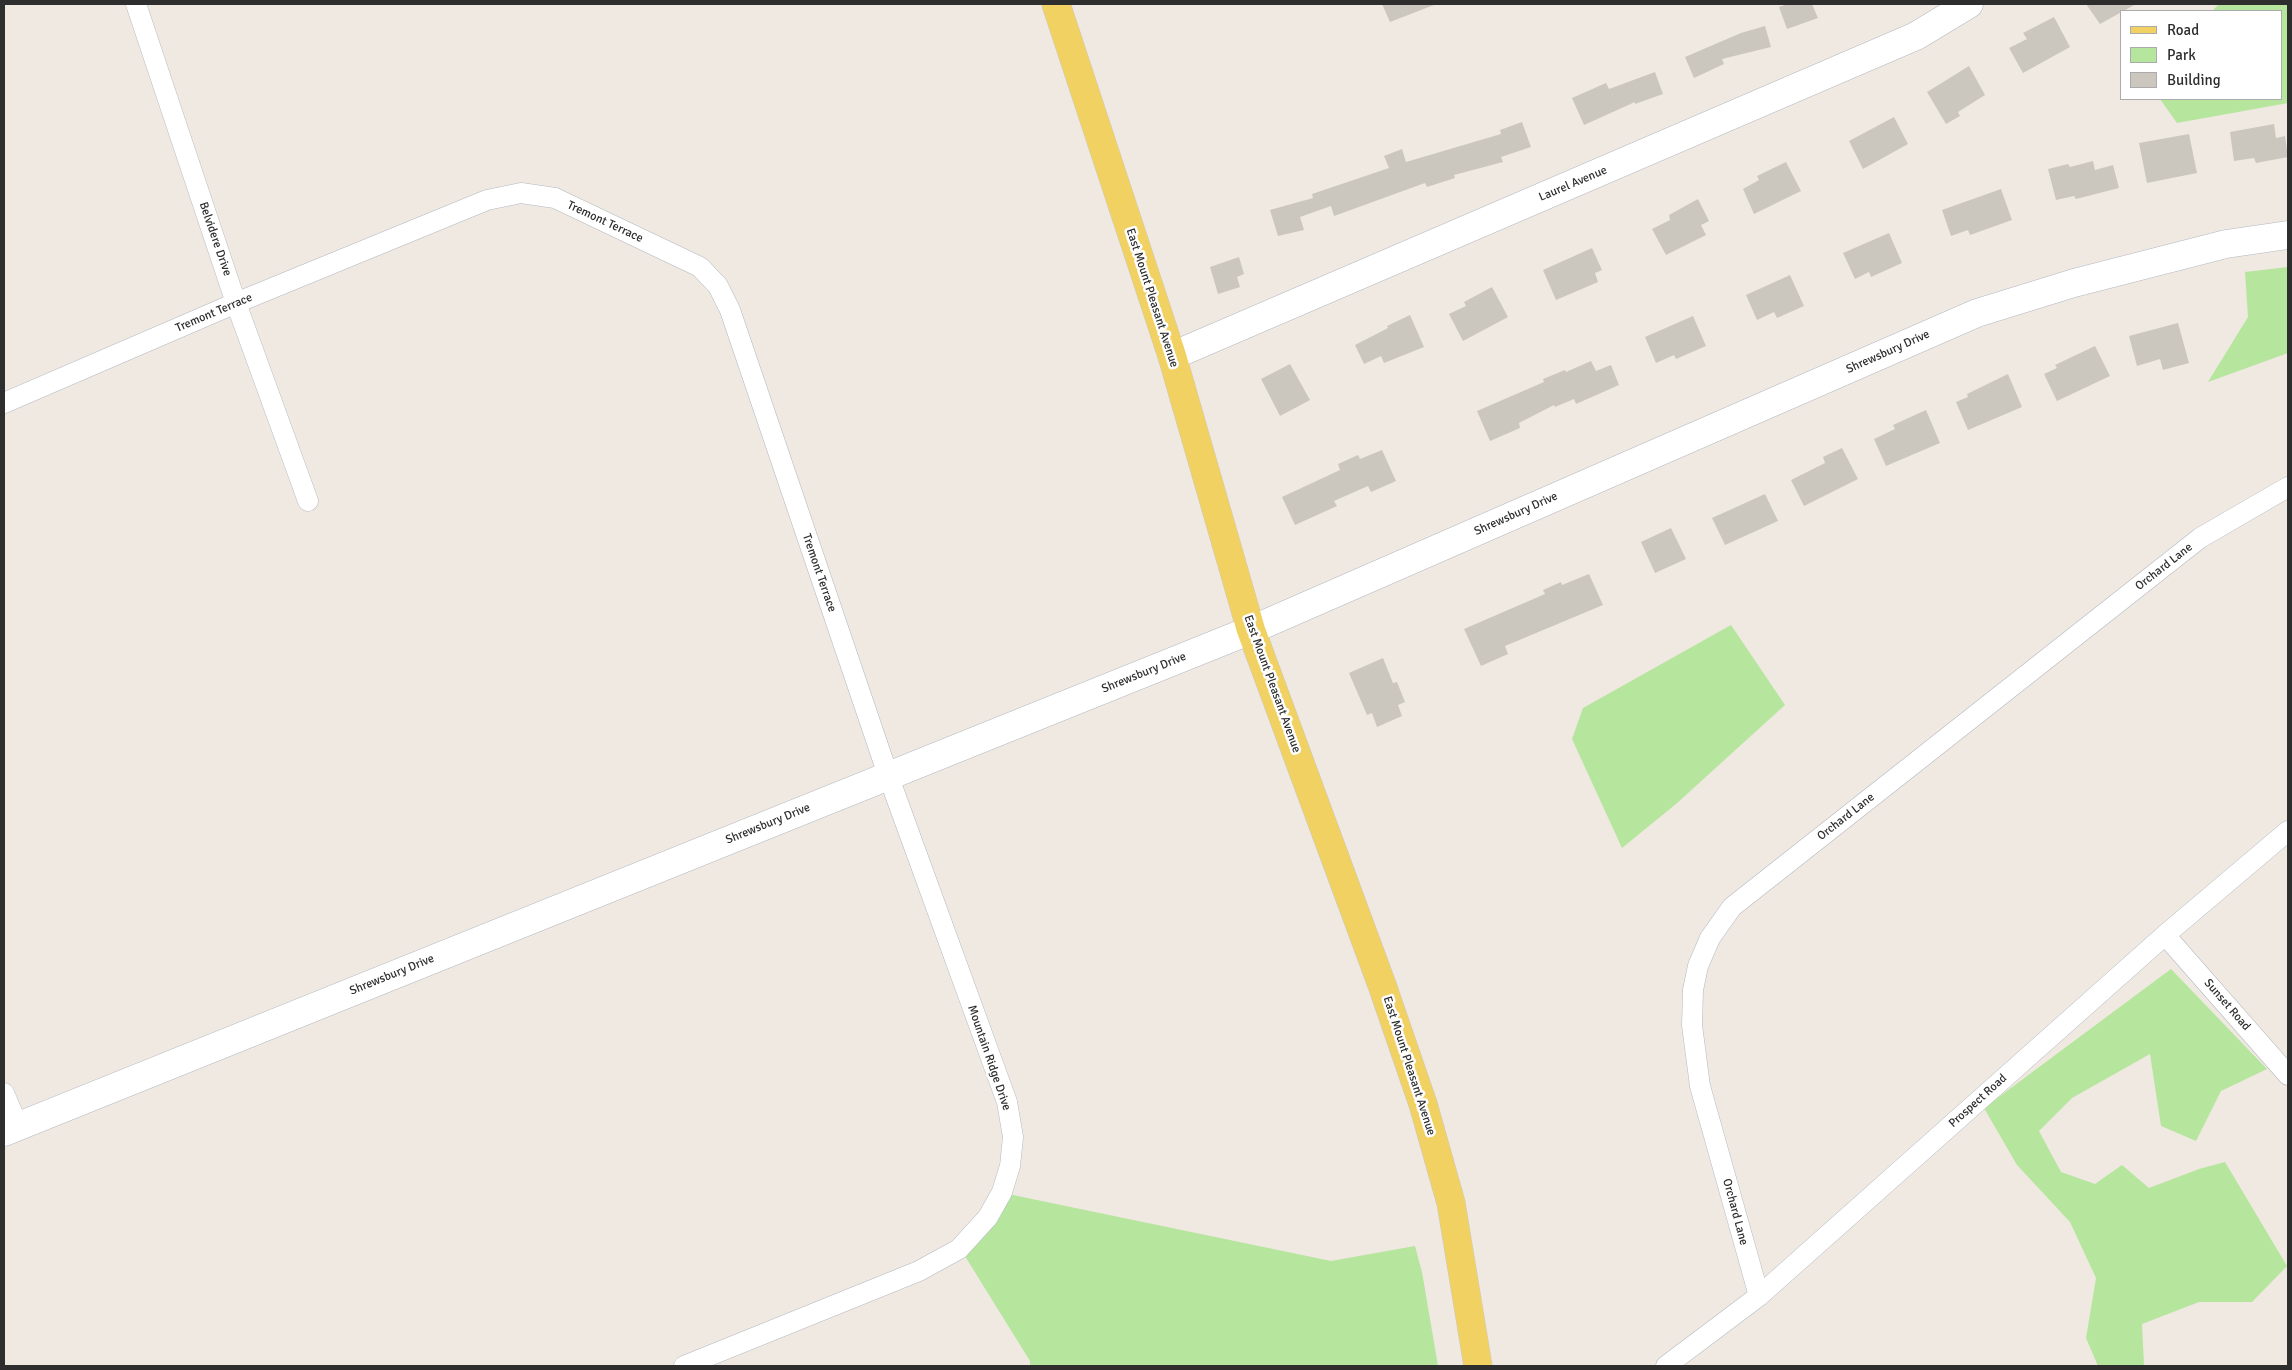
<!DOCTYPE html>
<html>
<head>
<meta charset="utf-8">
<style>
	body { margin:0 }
	#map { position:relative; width:2292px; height:1370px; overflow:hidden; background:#efe9e1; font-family:Signika,sans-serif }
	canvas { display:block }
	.frame { position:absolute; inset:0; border:5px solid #2e2e2e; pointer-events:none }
	.legend { position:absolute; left:2120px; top:10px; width:162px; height:90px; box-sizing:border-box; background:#fff; border:1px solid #ababab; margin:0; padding:6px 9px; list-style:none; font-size:15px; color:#2e2e2e }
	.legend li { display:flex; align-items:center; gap:10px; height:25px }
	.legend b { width:25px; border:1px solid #ababab }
</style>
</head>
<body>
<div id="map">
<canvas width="2292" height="1370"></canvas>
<div class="frame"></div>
<ul class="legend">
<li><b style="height:6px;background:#f2d163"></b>Road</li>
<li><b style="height:14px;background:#b6e59e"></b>Park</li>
<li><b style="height:14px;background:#cbc7bf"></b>Building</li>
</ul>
</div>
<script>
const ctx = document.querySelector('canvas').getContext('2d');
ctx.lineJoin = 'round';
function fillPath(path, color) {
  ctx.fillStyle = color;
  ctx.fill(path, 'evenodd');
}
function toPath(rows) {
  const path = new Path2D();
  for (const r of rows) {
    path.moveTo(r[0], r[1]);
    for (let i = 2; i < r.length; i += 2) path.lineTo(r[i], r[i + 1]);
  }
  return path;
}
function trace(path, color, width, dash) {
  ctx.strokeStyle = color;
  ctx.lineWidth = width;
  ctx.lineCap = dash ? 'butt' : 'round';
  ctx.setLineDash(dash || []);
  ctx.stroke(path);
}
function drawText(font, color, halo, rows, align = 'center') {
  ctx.font = font + ' Signika,sans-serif';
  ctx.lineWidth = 5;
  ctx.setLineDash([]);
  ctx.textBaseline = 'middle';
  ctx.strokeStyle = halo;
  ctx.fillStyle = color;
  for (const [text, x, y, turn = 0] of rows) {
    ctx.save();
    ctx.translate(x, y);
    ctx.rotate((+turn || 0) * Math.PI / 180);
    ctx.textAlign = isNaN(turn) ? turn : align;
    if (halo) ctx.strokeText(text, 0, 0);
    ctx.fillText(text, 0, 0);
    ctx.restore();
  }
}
const green = toPath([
	[2219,4,2288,4,2288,103,2177,123,2160,99,2281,99,2281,11,2212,11],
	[2288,267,2288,353,2208,382,2248,317,2245,272],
	[1731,625,1785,705,1676,804,1622,848,1572,739,1583,708],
	[2171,969,2267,1069,2221,1091,2196,1141,2161,1126,2150,1054,2072,1098,2039,1131,2061,1172,2095,1184,2122,1165,2149,1188,2199,1169,2225,1162,2287,1266,2252,1302,2199,1302,2142,1324,2144,1366,2098,1366,2086,1338,2096,1278,2070,1222,2017,1165,1984,1108],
	[1008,1194,1331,1261,1415,1246,1422,1272,1438,1366,1030,1366,1030,1361,963,1253]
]);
const building = toPath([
	[1382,4,1434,4,1434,5,1390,22],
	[1788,4,1812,4,1818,18,1787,29,1779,7],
	[2086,4,2136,4,2100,24],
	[2054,17,2070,47,2023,73,2009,48,2027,39,2023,33],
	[1765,26,1771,47,1722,59,1724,64,1694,78,1685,57,1741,33],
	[1969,66,1985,95,1958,112,1960,116,1946,124,1927,92],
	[1655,72,1663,94,1635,104,1635,102,1584,125,1572,98,1606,83,1609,89],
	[1894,117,1908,144,1863,169,1849,141],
	[1522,122,1531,147,1501,157,1503,162,1454,175,1455,178,1427,187,1425,183,1334,216,1331,206,1300,217,1304,230,1278,236,1270,210,1313,198,1312,194,1389,168,1384,156,1402,149,1406,162,1501,134,1500,130],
	[2274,124,2276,138,2285,136,2288,157,2256,163,2254,158,2234,161,2230,132],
	[2189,134,2197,173,2147,183,2139,143],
	[2093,161,2095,170,2113,165,2119,188,2076,199,2074,196,2056,200,2048,169,2068,164,2070,167],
	[1786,162,1801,191,1754,214,1743,189,1759,180,1757,176],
	[2001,189,2012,220,1970,235,1968,230,1951,236,1942,210],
	[1698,199,1709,221,1701,225,1706,235,1666,255,1652,229,1670,220,1669,215],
	[1889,233,1902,263,1871,277,1869,272,1855,279,1843,253],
	[1592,248,1602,270,1595,273,1598,282,1556,300,1543,270],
	[1239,257,1244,274,1237,277,1240,287,1218,294,1210,267],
	[1790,275,1804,306,1777,318,1774,312,1757,320,1746,295],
	[1492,287,1508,317,1463,341,1449,314,1466,306,1464,302],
	[1410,315,1424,347,1384,363,1381,356,1364,364,1355,345,1388,328,1387,326],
	[1693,316,1706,346,1676,359,1674,355,1656,363,1645,337],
	[2178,323,2189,363,2163,370,2160,359,2137,366,2129,336],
	[2095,346,2110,376,2057,401,2044,374,2057,368,2055,365],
	[1591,361,1596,371,1611,365,1619,385,1576,404,1574,399,1555,407,1554,405,1519,423,1520,428,1490,441,1477,411,1544,382,1543,379,1565,370,1566,372],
	[1290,364,1310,400,1280,416,1261,379],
	[2008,374,2022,407,1968,430,1956,402,1968,397,1967,394],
	[1926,410,1940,443,1886,466,1874,439,1895,429,1893,425],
	[1842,448,1858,479,1804,506,1791,480,1825,463,1823,457],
	[1382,450,1396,481,1371,492,1368,486,1334,501,1337,506,1295,525,1282,497,1340,470,1338,464,1358,455,1360,459],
	[1765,494,1778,521,1725,545,1712,518],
	[1671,528,1686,559,1655,573,1641,542],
	[1589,574,1603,605,1505,646,1508,654,1481,666,1464,629,1545,594,1543,590,1561,582,1562,585],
	[1383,658,1393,683,1397,682,1405,702,1398,705,1402,716,1377,727,1372,713,1367,715,1349,673]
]);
const street = toPath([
	[136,4,236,303,308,501],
	[4,403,236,303,487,200,521,193,555,198,700,267,718,286,730,310,888,775,1007,1102,1013,1137,1010,1166,1002,1192,988,1217,959,1249,919,1271,684,1366],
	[2165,935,2288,1075],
	[4,1093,18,1126],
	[1759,1296,1700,1086,1692,1025,1693,990,1698,966,1710,938,1732,907,2200,538,2288,487],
	[1666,1366,1759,1296,2165,935,2288,831]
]);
const secondary = toPath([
	[1172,356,1916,36,1969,4],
	[4,1132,1251,630,1977,313,2074,283,2226,244,2288,235]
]);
const primary = toPath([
	[1056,4,1172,356,1251,630,1382,985,1423,1104,1451,1203,1478,1366]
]);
const streetNames = [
	["Laurel Avenue",1573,184,-23],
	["Tremont Terrace",605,222,25],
	["Belvidere Drive",215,239,71],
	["East Mount Pleasant Avenue",1152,298,72],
	["Tremont Terrace",214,313,-23],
	["Shrewsbury Drive",1888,352,-24],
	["Shrewsbury Drive",1516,514,-24],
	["Orchard Lane",2164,567,-38],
	["Tremont Terrace",819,573,71],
	["Shrewsbury Drive",1144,673,-22],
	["East Mount Pleasant Avenue",1272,684,70],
	["Orchard Lane",1846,817,-38],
	["Shrewsbury Drive",768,824,-22],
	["Shrewsbury Drive",392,975,-22],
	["Sunset Road",2227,1005,49],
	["Mountain Ridge Drive",989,1058,71],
	["East Mount Pleasant Avenue",1409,1066,72],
	["Prospect Road",1978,1101,-42],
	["Orchard Lane",1735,1212,75]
];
fillPath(green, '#b6e59e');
fillPath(building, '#cbc7bf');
trace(street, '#b4b7c1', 21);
trace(secondary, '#b4b7c1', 29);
trace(primary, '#c9c9c9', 29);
trace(street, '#fff', 20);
trace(secondary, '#fff', 28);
trace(primary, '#f2d163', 28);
drawText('12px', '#2e2e2e', '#fff', streetNames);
</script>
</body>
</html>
